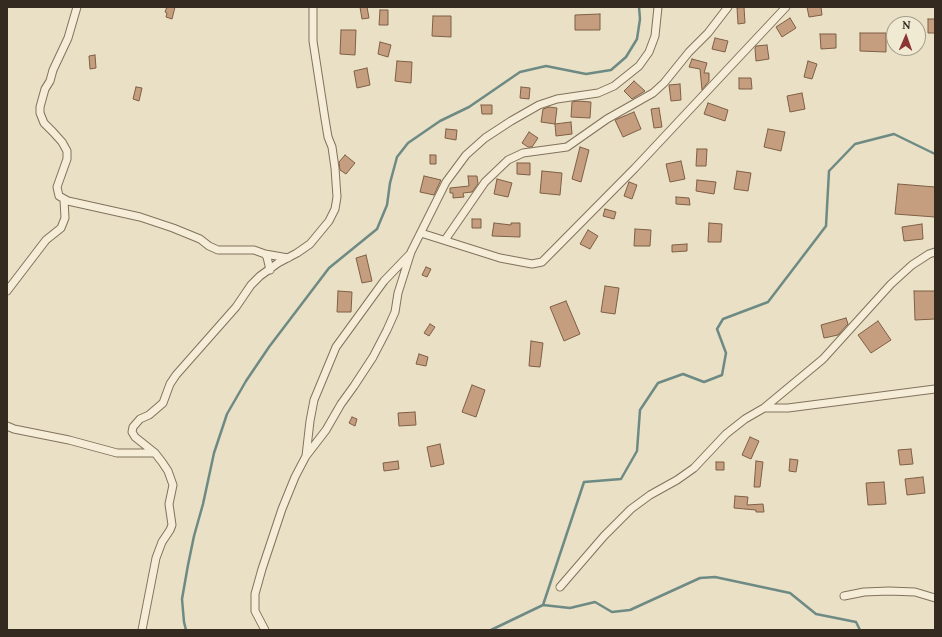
<!DOCTYPE html>
<html>
<head>
<meta charset="utf-8">
<style>
	body { margin:0 }
	#map { position:relative; width:942px; height:637px; overflow:hidden; background:#e9e0c5; font-family:Lora,serif }
	canvas { display:block }
	.frame { position:absolute; inset:0; border:8px solid #342a1f; pointer-events:none }
	.north { position:absolute; left:886px; top:16px; width:40px; height:40px; box-sizing:border-box; background:#f1ead3; border:1px solid #a59d8b; border-radius:50%; rotate:2deg; font-size:11px; font-weight:700; line-height:16px; text-align:center; color:#342a1f }
	.north::after { content:''; display:block; margin:auto; width:14px; height:18px; background:#8b3633; clip-path:polygon(50% 0,100% 100%,50% 72%,0 100%) }
</style>
</head>
<body>
<div id="map">
<canvas width="942" height="637"></canvas>
<div class="frame"></div>
<div class="north">N</div>
</div>
<script>
const ctx = document.querySelector('canvas').getContext('2d');
ctx.lineJoin = 'round';
function toPath(rows) {
  const path = new Path2D();
  for (const r of rows) {
    path.moveTo(r[0], r[1]);
    for (let i = 2; i < r.length; i += 2) path.lineTo(r[i], r[i + 1]);
  }
  return path;
}
function trace(path, color, width, dash) {
  ctx.strokeStyle = color;
  ctx.lineWidth = width;
  ctx.lineCap = dash ? 'butt' : 'round';
  ctx.setLineDash(dash || []);
  ctx.stroke(path);
}
function fillPath(path, color) {
  ctx.fillStyle = color;
  ctx.fill(path, 'evenodd');
}
const stream = toPath([
	[543,605,570,608,595,602,612,612,630,610,700,578,715,577,790,593,816,614,856,622,860,630],
	[186,630,184,622,182,599,188,565,194,536,203,504,214,453,227,414,246,381,269,347,329,268,377,229,387,205,390,183,397,157,408,143,440,121,469,107,520,72,546,66,586,74,611,70,626,57,637,39,640,19,639,7],
	[491,630,543,605,584,482,621,479,637,451,640,410,658,383,683,374,704,382,722,375,726,353,717,329,723,319,768,302,826,226,829,171,855,144,894,134,935,154]
]);
const building = toPath([
	[167,7,175,7,172,19,166,17,167,13,165,12,167,7],
	[360,7,367,7,369,18,362,19,360,7],
	[744,7,745,23,738,24,737,8,744,7],
	[807,7,821,7,822,15,809,17,807,7],
	[380,10,388,10,388,25,379,25,380,10],
	[600,14,600,30,575,30,575,15,600,14],
	[433,16,451,16,451,37,432,36,433,16],
	[790,18,796,28,782,37,776,27,790,18],
	[928,19,935,19,935,33,928,33,928,19],
	[341,30,356,30,355,55,340,54,341,30],
	[860,33,886,33,886,52,860,51,860,33],
	[820,34,836,34,836,48,821,49,820,34],
	[715,38,728,41,725,52,712,49,715,38],
	[380,42,391,45,388,57,378,54,380,42],
	[767,45,769,59,756,61,755,48,756,46,767,45],
	[95,55,96,68,90,69,89,56,95,55],
	[692,59,707,63,704,73,709,73,709,81,702,90,700,69,689,67,692,59],
	[397,61,412,62,411,83,395,81,397,61],
	[808,61,817,64,812,79,804,77,808,61],
	[367,68,370,85,357,88,354,71,367,68],
	[739,78,751,78,752,89,739,89,739,78],
	[634,81,645,91,632,99,624,91,634,81],
	[680,84,681,100,671,101,669,85,680,84],
	[136,87,142,88,139,101,133,99,136,87],
	[521,87,530,88,529,99,520,98,521,87],
	[802,93,805,109,790,112,787,96,802,93],
	[577,101,591,102,590,118,571,117,572,102,577,101],
	[708,103,728,110,725,121,704,114,708,103],
	[481,105,492,105,492,114,482,114,481,105],
	[549,107,557,108,555,124,541,122,543,109,549,107],
	[659,108,662,127,654,128,651,109,659,108],
	[634,112,641,129,623,137,615,120,634,112],
	[571,122,572,134,556,136,555,124,571,122],
	[446,129,457,130,456,140,445,138,446,129],
	[768,129,785,132,781,151,764,147,768,129],
	[529,132,538,138,532,147,528,147,522,143,529,132],
	[580,147,589,150,581,182,572,179,580,147],
	[697,149,707,149,706,166,696,166,697,149],
	[345,155,355,163,346,174,340,170,339,162,345,155],
	[430,155,436,155,436,164,430,164,430,155],
	[681,161,685,179,670,182,666,164,681,161],
	[517,163,530,163,530,175,517,174,517,163],
	[542,171,562,173,560,195,540,193,542,171],
	[737,171,751,173,748,191,734,189,737,171],
	[424,176,441,180,434,195,420,192,424,176],
	[468,176,477,176,478,184,472,192,463,193,464,197,453,198,453,193,450,193,450,188,469,186,468,176],
	[497,179,512,183,508,197,494,194,497,179],
	[697,180,716,182,714,194,696,191,697,180],
	[629,182,637,185,632,199,624,196,629,182],
	[898,184,935,187,935,217,895,214,898,184],
	[676,197,689,198,690,205,676,204,676,197],
	[605,209,616,212,614,219,603,216,605,209],
	[472,219,481,219,481,228,472,228,472,219],
	[494,223,511,225,511,223,520,223,520,237,492,236,494,223],
	[709,223,722,224,721,242,708,242,709,223],
	[922,224,923,239,904,241,902,227,922,224],
	[635,229,651,230,650,246,634,246,635,229],
	[588,230,598,236,590,249,580,244,588,230],
	[687,244,687,251,672,252,672,245,687,244],
	[366,255,372,281,362,283,356,258,366,255],
	[426,267,431,269,427,277,422,275,426,267],
	[605,286,619,288,615,314,601,312,605,286],
	[338,291,352,292,351,312,337,312,338,291],
	[914,291,935,291,935,319,915,320,914,291],
	[566,301,580,334,564,341,550,307,566,301],
	[846,318,848,324,838,335,824,338,821,325,846,318],
	[878,321,891,340,871,353,858,335,878,321],
	[430,324,435,327,429,336,424,333,430,324],
	[531,341,543,343,540,367,529,366,531,341],
	[419,354,428,357,426,366,416,364,419,354],
	[472,385,485,390,476,417,462,412,472,385],
	[415,412,416,425,399,426,398,413,415,412],
	[352,417,357,419,355,426,349,423,352,417],
	[750,437,759,441,751,459,742,455,750,437],
	[440,444,444,464,431,467,427,447,440,444],
	[911,449,913,464,900,465,898,450,911,449],
	[790,459,798,460,796,472,789,471,790,459],
	[398,461,399,469,384,471,383,463,398,461],
	[756,461,763,462,760,487,754,487,756,461],
	[716,462,724,462,724,470,716,470,716,462],
	[923,477,925,493,907,495,905,479,923,477],
	[884,482,886,504,868,505,866,483,884,482],
	[735,496,748,497,747,505,763,504,764,512,756,512,756,510,734,508,735,496]
]);
const minor = toPath([
	[77,7,68,38,53,70,50,81,45,89,40,107,40,113,44,123,53,132,62,142,67,151,67,159,57,187,59,196,68,201,140,217,173,228,200,239,209,246,218,250,254,250,265,254,267,257,270,270],
	[421,233,500,258,532,264,542,262,635,168,786,7],
	[445,240,485,182,508,160,523,153,567,147,607,119,653,93,664,83,689,52,708,33,728,7],
	[265,254,288,258],
	[7,291,46,240,61,228,65,218,64,200],
	[764,408,788,408,935,389],
	[7,426,14,429,69,440,117,453,155,453],
	[306,456,310,421,314,400,336,347,384,281,409,255],
	[560,587,604,536,631,509,650,495,677,480,694,468,726,434,745,419,764,408,823,359,891,284,912,265,929,254,935,252],
	[844,596,864,592,889,591,915,592,935,598],
	[142,630,156,558,162,542,170,530,172,525,169,504,173,485,168,471,162,462,155,453,135,437,132,432,133,427,140,419,149,415,163,403,170,384,176,375,236,307,251,285,260,276,278,263,297,253,310,244,329,221,335,209,337,197,335,168,332,147,328,137,325,119,313,41,313,7],
	[265,630,255,611,255,594,262,569,282,509,295,477,306,456,326,430,341,404,354,386,373,357,387,330,395,312,398,293,411,252,446,182,466,155,485,138,511,121,539,105,557,99,598,93,614,86,639,66,649,52,655,36,658,7]
]);
trace(stream, '#6e8a84', 2.5);
fillPath(building, '#c49e7e');
trace(building, '#7f5f45', 1);
trace(minor, '#82725d', 9);
trace(minor, '#f5edd7', 7);
</script>
</body>
</html>
